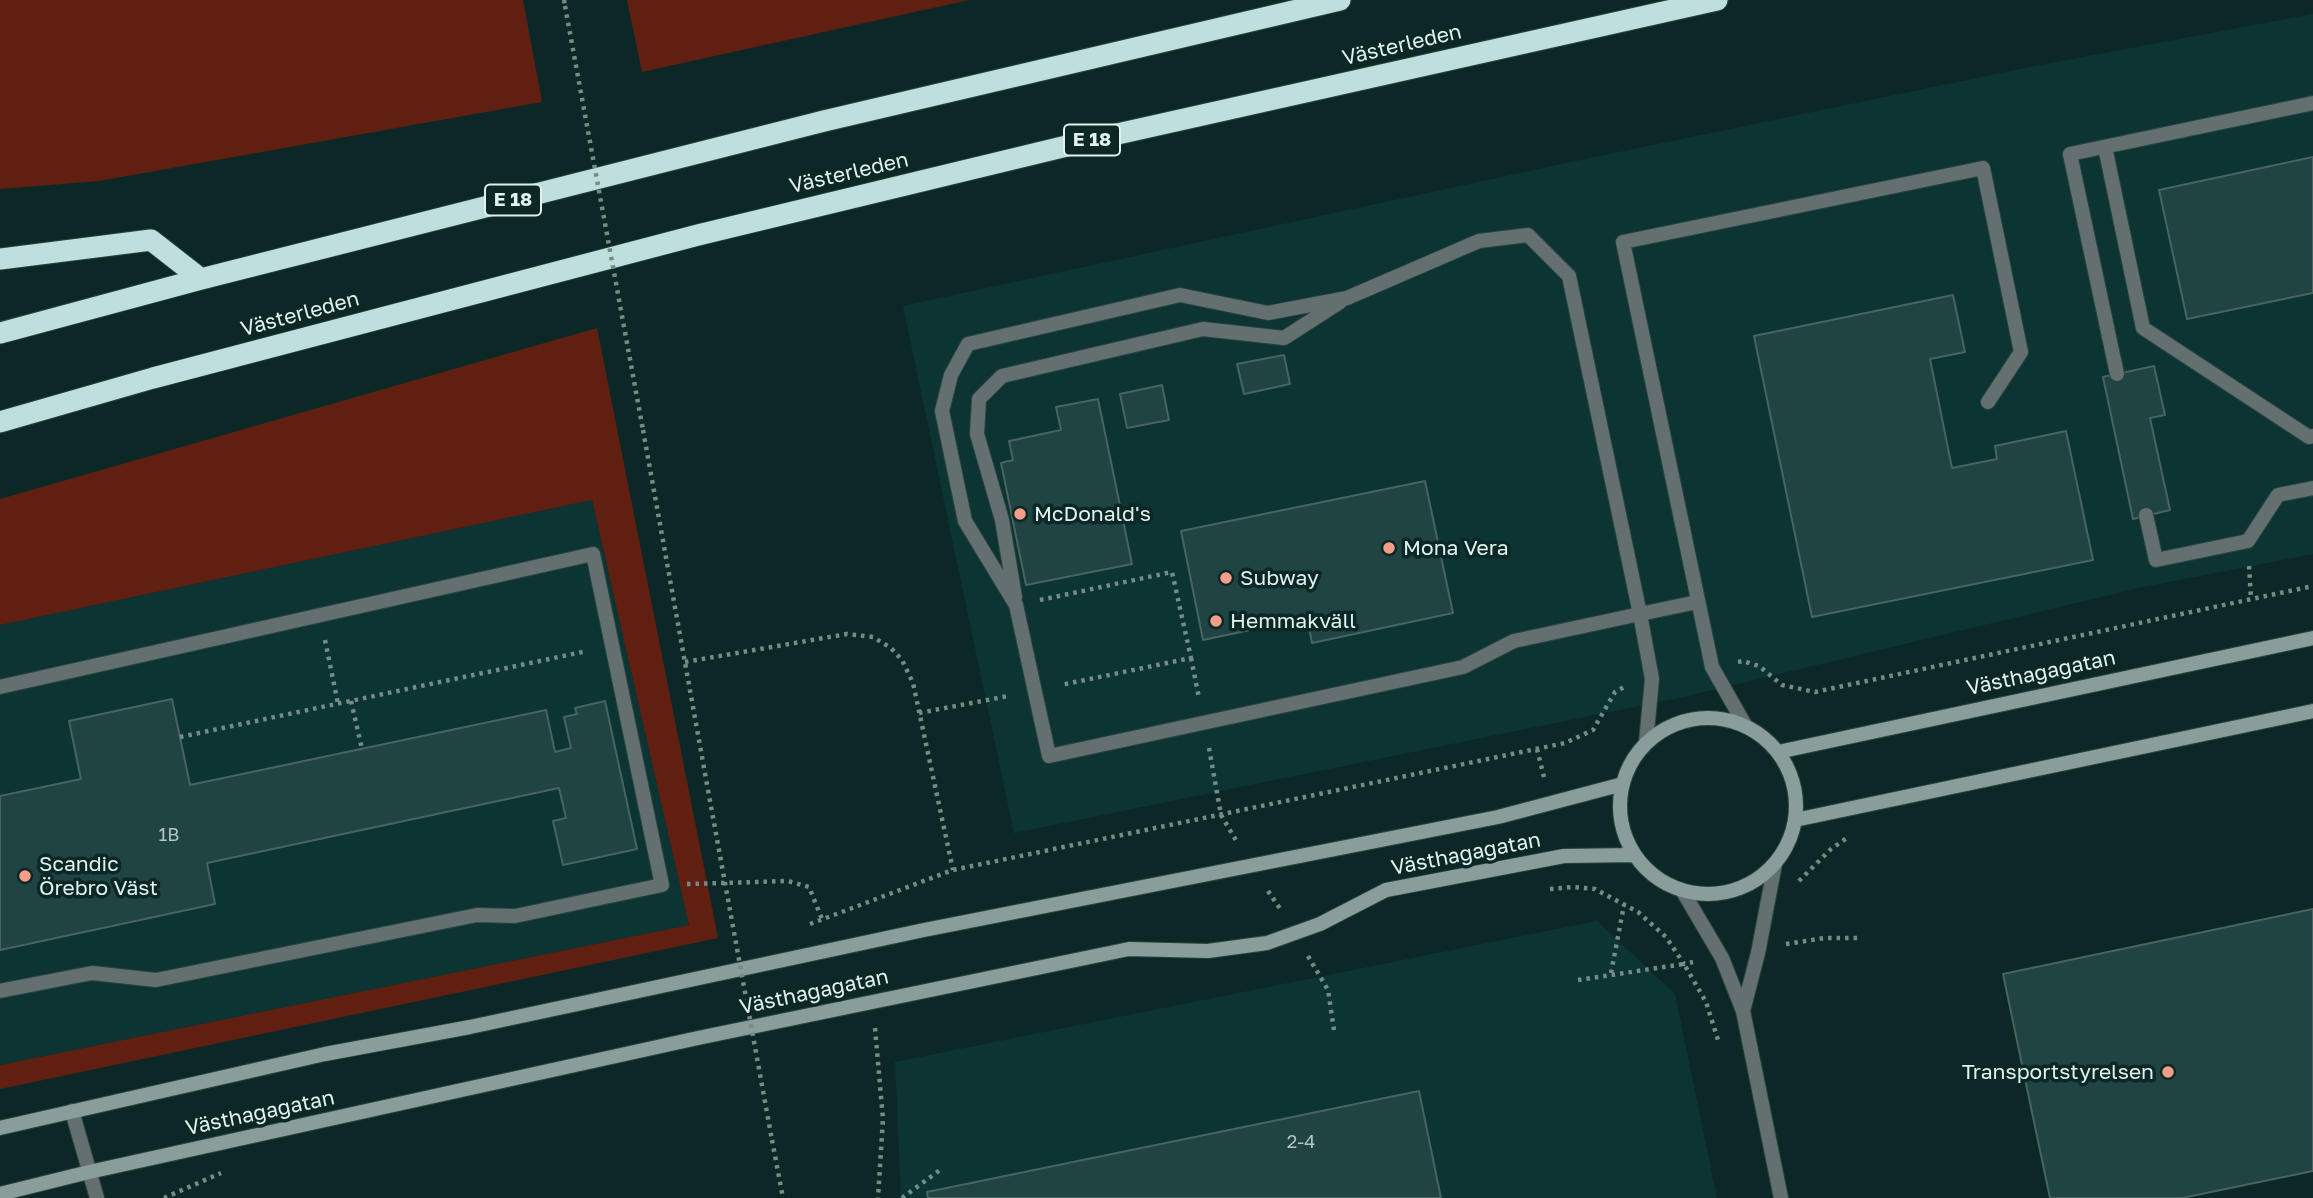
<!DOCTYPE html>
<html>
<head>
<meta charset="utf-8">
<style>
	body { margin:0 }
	canvas { display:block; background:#0c2826 }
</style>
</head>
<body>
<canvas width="2313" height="1198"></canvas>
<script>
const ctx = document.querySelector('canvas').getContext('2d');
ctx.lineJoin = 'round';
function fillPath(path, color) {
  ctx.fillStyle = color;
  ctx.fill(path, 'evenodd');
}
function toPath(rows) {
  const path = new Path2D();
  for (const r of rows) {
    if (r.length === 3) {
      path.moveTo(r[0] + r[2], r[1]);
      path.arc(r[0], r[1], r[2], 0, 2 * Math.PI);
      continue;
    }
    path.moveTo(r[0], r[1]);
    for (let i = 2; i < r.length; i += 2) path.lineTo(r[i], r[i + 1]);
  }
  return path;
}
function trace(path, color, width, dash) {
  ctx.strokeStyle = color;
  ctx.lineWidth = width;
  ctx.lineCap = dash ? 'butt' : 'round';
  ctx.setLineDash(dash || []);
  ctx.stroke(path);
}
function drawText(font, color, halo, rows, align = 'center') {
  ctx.font = font + ' "Golos Text",sans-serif';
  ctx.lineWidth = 7;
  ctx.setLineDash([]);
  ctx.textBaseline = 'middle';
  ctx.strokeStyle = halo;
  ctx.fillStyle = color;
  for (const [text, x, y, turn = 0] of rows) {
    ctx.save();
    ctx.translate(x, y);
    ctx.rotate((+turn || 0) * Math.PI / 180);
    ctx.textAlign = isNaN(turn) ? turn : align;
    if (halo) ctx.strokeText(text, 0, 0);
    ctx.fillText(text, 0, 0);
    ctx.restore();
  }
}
const built = toPath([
	[2313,14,2313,554,2143,587,1683,697,1014,833,903,306,1571,162,2030,67],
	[592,500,689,925,0,1065,0,625],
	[1597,921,1675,994,1717,1198,901,1198,895,1062]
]);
const green = toPath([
	[0,0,523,0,542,102,99,181,0,189],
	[627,0,969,0,642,72],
	[597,328,718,938,0,1089,0,1065,689,925,592,500,0,625,0,499]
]);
const building = toPath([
	[2313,157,2313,293,2187,319,2159,190,2313,157],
	[1953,295,1965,352,1930,359,1952,468,1997,459,1995,446,2066,431,2093,560,1812,617,1754,336,1953,295],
	[1284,355,1290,384,1244,394,1237,364,1284,355],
	[2154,366,2165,415,2150,418,2170,510,2133,519,2103,377,2154,366],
	[1162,385,1169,420,1127,428,1120,394,1162,385],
	[1098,399,1132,564,1026,585,1001,463,1013,460,1009,441,1061,430,1056,407,1098,399],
	[1425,481,1453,613,1312,643,1307,618,1203,640,1181,531,1425,481],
	[172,699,190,785,546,710,555,752,571,748,564,717,577,714,575,708,605,701,637,849,563,865,553,821,566,818,559,788,207,863,215,904,0,950,0,796,81,779,69,721,172,699],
	[2313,909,2313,1171,2182,1198,2050,1198,2003,974,2313,909],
	[1419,1091,1441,1198,928,1198,927,1192,1419,1091]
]);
const path = toPath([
	[564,0,565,6],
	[643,430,708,790],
	[2249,566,2251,599],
	[1040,600,1172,572,1191,658,1061,685],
	[325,640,338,704],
	[1191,658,1199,698],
	[685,662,847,634,873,637,891,648,902,660,913,683,953,870],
	[1738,662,1743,661,1759,666,1782,685,1815,692,2313,586],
	[351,701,362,749],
	[919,713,1008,696],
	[180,737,587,651],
	[1209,748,1221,815,1237,842],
	[1537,749,1544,777],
	[1799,881,1831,849,1847,838],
	[687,884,788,881,809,887,822,919],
	[1550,889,1572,887,1595,889,1638,912,1666,937,1684,964,1693,962],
	[1268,891,1281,910],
	[810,924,953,870,1565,743,1593,730,1615,692,1624,687],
	[1786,944,1825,938,1858,938],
	[1308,956,1328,990,1334,1030],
	[1611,973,1624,905],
	[1578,980,1684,964,1706,1002,1718,1040],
	[875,1028,883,1119,878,1198],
	[772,1140,783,1198],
	[164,1198,221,1173],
	[902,1198,940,1170]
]);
const service = toPath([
	[2105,147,2143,328,2309,437,2313,436],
	[2117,374,2070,154,2313,103],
	[2146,515,2156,560,2248,541,2278,495,2313,488],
	[1015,597,1002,520,977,434,979,399,1002,376,1203,329,1284,338,1340,302],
	[0,687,593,554,662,885,515,916,477,915,156,980,92,973,0,991],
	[1745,725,1712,667,1623,242,1983,168,2021,352,1988,402],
	[1646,742,1652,679,1640,614,1569,276,1528,235,1479,241,1347,298,1268,313,1180,295,968,344,951,375,942,411,965,521,1016,605,1049,756,1463,667,1514,641,1640,614,1697,602]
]);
const minor = toPath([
	[1682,890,1722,958,1743,1011,1781,1198],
	[1743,1011,1758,953,1775,864]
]);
const tertiary = toPath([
	[72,1111,97,1198]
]);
const secondary = toPath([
	[1708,806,88],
	[1778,752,2313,638],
	[1795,820,2313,711],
	[0,1128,325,1054,470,1027,924,930,1498,817,1623,784],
	[0,1194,89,1172,698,1038,1129,949,1208,951,1267,943,1320,924,1386,890,1564,856,1635,855]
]);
const motorway = toPath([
	[0,259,151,240,201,279],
	[0,333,201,279,824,121,1340,0],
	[0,422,153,378,698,235,1104,137,1717,0]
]);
const pathBridge = toPath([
	[565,6,643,430],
	[708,790,772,1140]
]);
const markers = [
	[1020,514,7,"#f49e89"],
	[1389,548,7,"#f49e89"],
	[1226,578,7,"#f49e89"],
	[1216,621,7,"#f49e89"],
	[25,876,7,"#f49e89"],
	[2168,1072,7,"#f49e89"]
];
const numberNames = [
	["1B",169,835],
	["2-4",1301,1142]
];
const shields = [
	[1092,140,56],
	[513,200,56]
];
const shieldNames = [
	["E 18",1092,140],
	["E 18",513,200]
];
const streetNames = [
	["Västerleden",1402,45,-13],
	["Västerleden",849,173,-13],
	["Västerleden",300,314,-15],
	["Västhagagatan",2041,673,-12],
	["Västhagagatan",1466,854,-11],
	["Västhagagatan",814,992,-12],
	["Västhagagatan",260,1113,-12]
];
const poiNames = [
	["McDonald's",1034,514],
	["Mona Vera",1403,548],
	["Subway",1240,578],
	["Hemmakväll",1230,621],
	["Scandic",39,864],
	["Örebro Väst",39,888],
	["Transportstyrelsen",2154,1072,"right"]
];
fillPath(built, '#0b3432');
fillPath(green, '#601f10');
fillPath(building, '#1f4441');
trace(building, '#476461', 2);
trace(service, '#2a4442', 16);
trace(minor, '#2a4442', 16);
trace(tertiary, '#2a4442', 16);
trace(secondary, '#2a4442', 16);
trace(motorway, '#2a4442', 23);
trace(path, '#758b8a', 4.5, [3.5, 5]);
trace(service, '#64706f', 14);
trace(minor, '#64706f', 14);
trace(tertiary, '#64706f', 14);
trace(secondary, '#899d9b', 14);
trace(motorway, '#bfdfdc', 21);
trace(pathBridge, '#758b8a', 4.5, [3.5, 5]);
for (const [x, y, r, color] of markers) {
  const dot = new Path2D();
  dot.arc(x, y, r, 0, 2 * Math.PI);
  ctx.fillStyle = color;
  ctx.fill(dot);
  trace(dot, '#0c2826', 2.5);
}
drawText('18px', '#b0c6c4', null, numberNames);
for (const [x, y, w] of shields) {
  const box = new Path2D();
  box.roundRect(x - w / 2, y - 15.5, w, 31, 5);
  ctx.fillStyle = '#0c2826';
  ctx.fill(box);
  trace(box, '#e1f1f0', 2);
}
drawText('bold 19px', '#e1f1f0', null, shieldNames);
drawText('21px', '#e1f1f0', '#0c2826', streetNames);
drawText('21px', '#e1f1f0', '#0c2826', poiNames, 'left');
</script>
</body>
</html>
